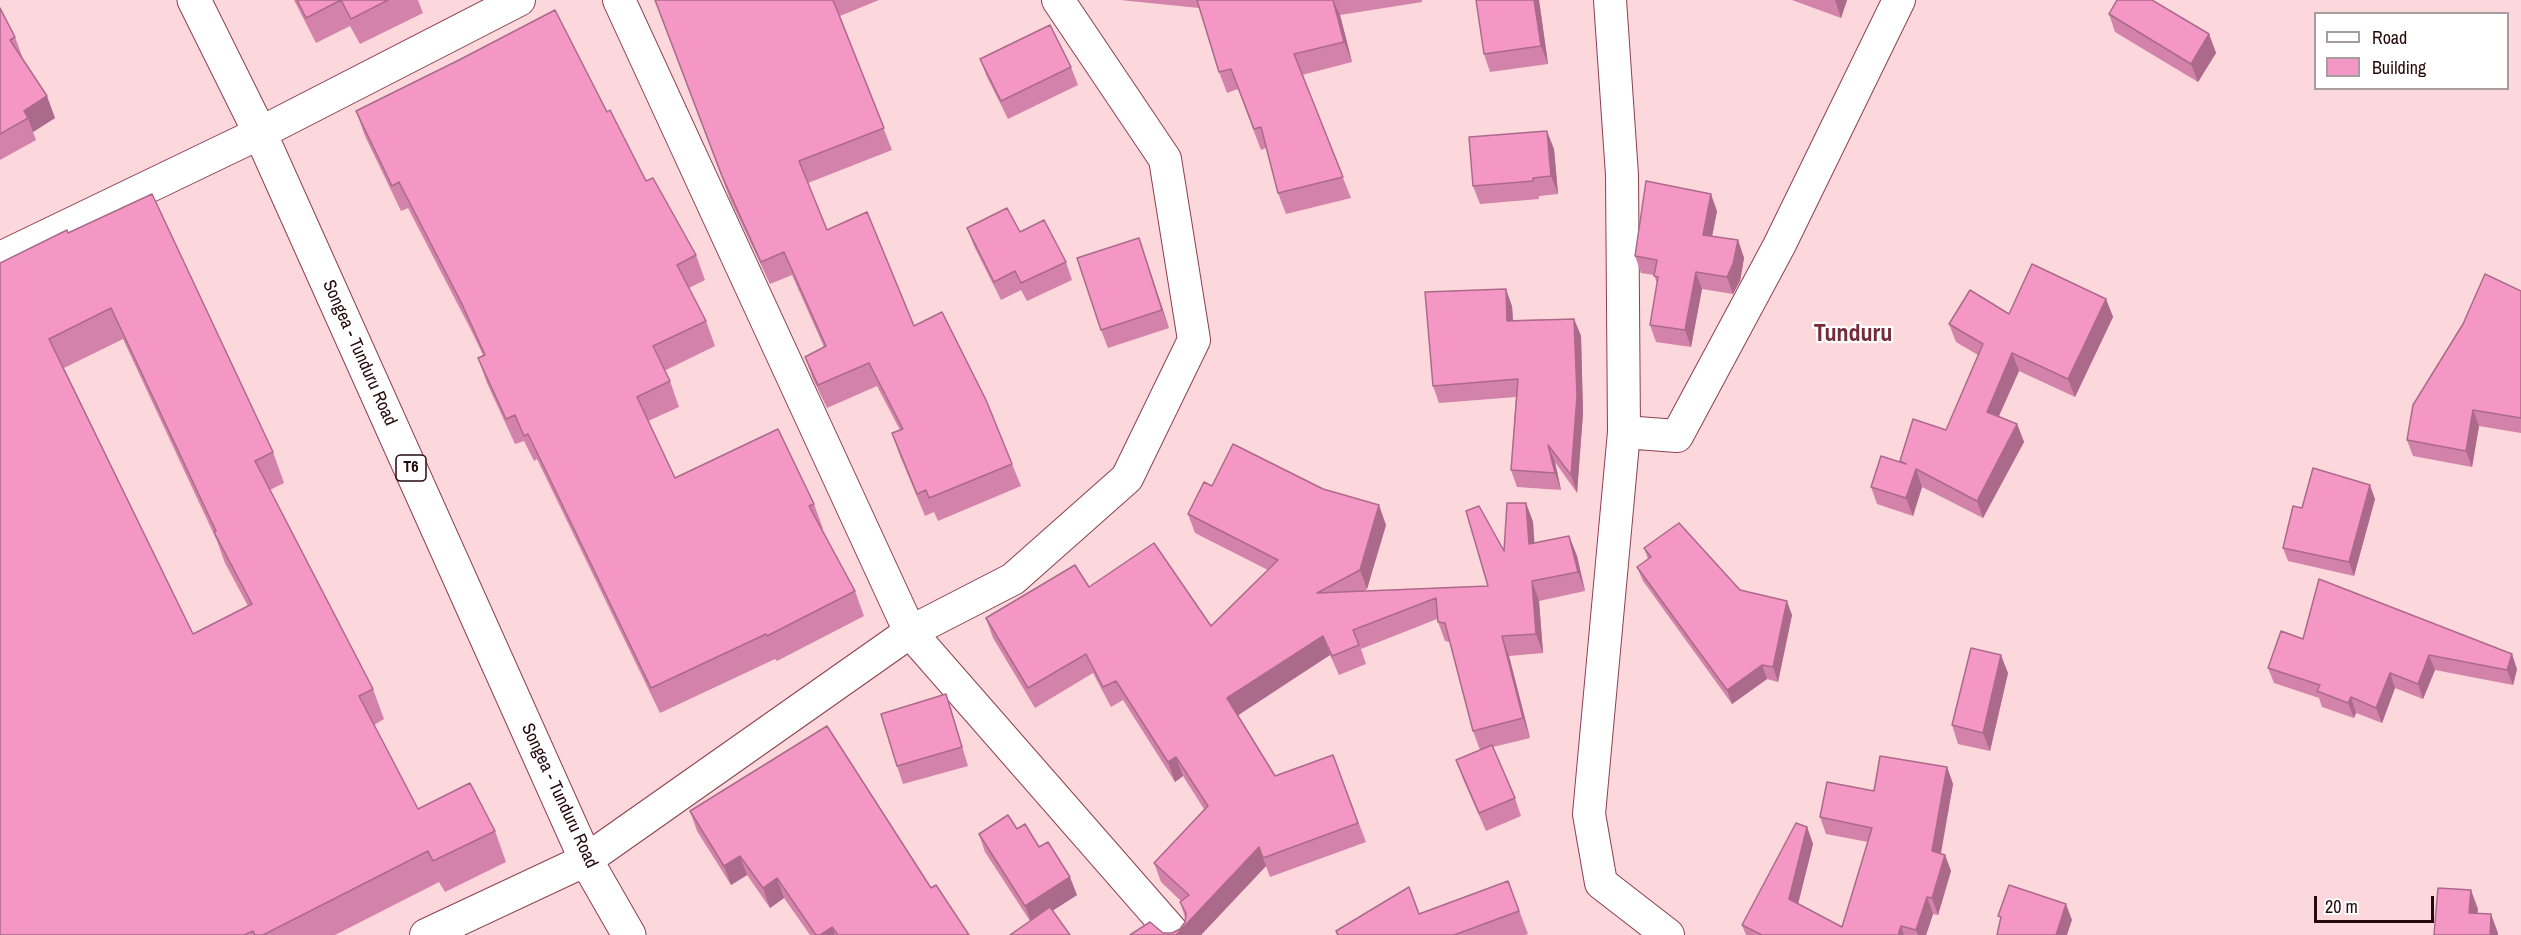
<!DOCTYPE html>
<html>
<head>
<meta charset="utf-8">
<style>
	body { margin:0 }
	#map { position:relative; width:2521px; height:935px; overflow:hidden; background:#fcd7dc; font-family:"Archivo Narrow",sans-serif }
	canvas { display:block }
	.legend { position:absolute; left:2314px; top:12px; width:195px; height:78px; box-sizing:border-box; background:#fff; border:2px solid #a89c9f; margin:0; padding:8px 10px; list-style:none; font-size:18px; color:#26080f }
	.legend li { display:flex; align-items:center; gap:12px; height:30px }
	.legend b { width:30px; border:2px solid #a89c9f }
	.scale { position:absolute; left:2314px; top:896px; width:120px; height:27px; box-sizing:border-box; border:3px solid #26080f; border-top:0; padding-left:8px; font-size:18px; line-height:21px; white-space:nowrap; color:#26080f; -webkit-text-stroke:4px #fff; paint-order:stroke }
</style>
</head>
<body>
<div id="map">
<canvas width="2521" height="935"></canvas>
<ul class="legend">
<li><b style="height:8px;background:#fff"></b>Road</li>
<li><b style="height:16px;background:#f597c5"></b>Building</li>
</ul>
<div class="scale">20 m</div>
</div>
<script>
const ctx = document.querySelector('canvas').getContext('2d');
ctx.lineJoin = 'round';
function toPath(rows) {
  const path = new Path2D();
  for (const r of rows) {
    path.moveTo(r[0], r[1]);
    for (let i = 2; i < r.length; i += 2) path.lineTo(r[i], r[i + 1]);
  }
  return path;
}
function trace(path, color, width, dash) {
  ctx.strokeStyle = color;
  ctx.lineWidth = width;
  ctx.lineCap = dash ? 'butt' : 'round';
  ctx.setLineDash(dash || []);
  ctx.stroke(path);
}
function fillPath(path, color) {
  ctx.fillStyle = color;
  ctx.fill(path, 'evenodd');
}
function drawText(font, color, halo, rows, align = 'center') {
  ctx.font = font + ' "Archivo Narrow",sans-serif';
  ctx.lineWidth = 4.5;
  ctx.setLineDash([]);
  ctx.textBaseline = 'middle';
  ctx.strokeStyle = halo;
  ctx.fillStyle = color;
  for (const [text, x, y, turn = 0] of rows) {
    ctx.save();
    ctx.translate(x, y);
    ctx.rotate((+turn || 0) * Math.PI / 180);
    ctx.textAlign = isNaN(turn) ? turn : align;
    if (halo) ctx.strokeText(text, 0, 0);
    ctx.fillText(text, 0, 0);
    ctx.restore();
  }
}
const minor = toPath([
	[619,0,910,632,1175,935],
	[1610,0,1622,175,1624,432,1589,814,1601,883,1668,935],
	[0,258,260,133,519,0],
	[1624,432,1677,436,1779,246,1899,0],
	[426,935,586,860,910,632,1013,579,1127,478,1194,340,1165,159,1058,0]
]);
const trunk = toPath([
	[194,0,260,133,586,860,629,935]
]);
const wall = toPath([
	[294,0,418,0,423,13,360,44,350,26,316,43],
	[655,0,879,0,840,16,892,150,808,183,827,230,914,326,1012,464,1021,486,938,521,934,512,925,516,900,456,892,433,900,430,877,386,827,408,813,379,805,357,824,347,792,275,770,284,730,199],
	[1120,0,1422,0,1422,2,1340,15,1352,62,1302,75,1351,198,1286,214,1278,193,1266,148,1261,150,1238,89,1227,93,1219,72,1199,8],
	[1476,0,1539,0,1548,64,1490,72,1484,54],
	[1792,0,1847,0,1841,18],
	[0,8,15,37,23,59,55,118,33,132,36,140,0,160],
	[2109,14,2209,34,2216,53,2198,82,2115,32],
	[980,59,1071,67,1078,85,1008,119,987,77],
	[356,111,607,112,646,181,696,255,705,280,689,288,706,321,715,346,664,371,670,381,679,407,648,421,675,478,814,504,823,529,822,529,855,591,864,616,777,661,775,659,660,713,537,459,534,461,524,441,515,444,487,383,478,358,483,355,471,330,408,208,401,211,365,136],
	[1554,149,1558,194,1539,196,1539,199,1480,204,1473,186],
	[1717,211,1712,236,1738,240,1744,258,1740,281,1733,294,1702,289,1691,347,1656,342,1650,325,1657,283,1654,275,1641,273,1635,256],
	[967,228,1020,232,1066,262,1072,280,1027,301,1021,290,1001,300,974,246],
	[68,233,273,452,284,483,270,490,373,689,384,719,374,725,418,809,495,831,506,862,445,892,439,882,335,935,0,935,0,263],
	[123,339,217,541,225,563,248,606,193,634,64,368],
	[1145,256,1169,328,1108,348,1101,330],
	[2521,291,2521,433,2479,426,2472,467,2413,456,2407,440],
	[2106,299,2113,317,2075,397,2019,371,1999,416,2017,424,2024,442,1983,518,1922,487,1913,516,1877,504,1871,487,1900,462,1900,461,1946,430,1978,355,1956,342,1949,324],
	[1512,306,1513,320,1574,319,1581,336,1583,413,1577,493,1555,462,1561,490,1517,487,1511,470,1516,397,1439,403,1433,386],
	[1212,486,1386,525,1367,589,1364,591,1488,586,1526,503,1533,522,1534,543,1569,536,1577,556,1585,591,1539,601,1543,653,1509,656,1530,738,1493,747,1515,798,1521,816,1486,831,1463,779,1456,760,1480,750,1473,731,1450,642,1445,641,1437,619,1361,649,1366,664,1339,675,1330,655,1237,715,1275,776,1333,755,1366,842,1270,877,1266,866,1201,935,1163,933,1172,933,1180,929,1185,922,1185,917,1180,902,1181,901,1161,882,1154,863,1204,809,1183,776,1175,782,1123,700,1111,707,1093,673,1035,708,993,638,986,618,1089,587,1211,626,1268,570,1195,533,1188,514],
	[2375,499,2354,576,2288,561,2283,548,2302,508],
	[1644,548,1740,590,1792,615,1778,682,1767,679,1732,704,1643,581,1637,567,1648,559],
	[2319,579,2517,669,2513,685,2435,670,2423,699,2395,688,2382,723,2356,713,2354,718,2322,707,2319,698,2274,683,2268,668,2303,639],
	[2008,673,1990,751,1958,744,1952,725],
	[946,694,952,713,968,766,903,784,897,766],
	[1947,767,1953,784,1941,854,1945,855,1951,871,1938,915,1933,914,1926,935,1746,935,1742,925,1807,827,1813,844,1798,904,1842,927,1868,842,1826,834,1820,817,1874,791],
	[690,811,931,888,969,935,810,935,784,898,770,908,747,875,731,885,697,831],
	[1017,829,1039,847,1077,895,1052,911,1030,921,985,852,979,834],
	[1508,881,1528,934,1525,935,1337,935,1336,931,1419,914]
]);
const shadedWall = toPath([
	[1333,0,1340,15,1352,62,1344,42],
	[1534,0,1539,0,1548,64,1541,46],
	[1835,0,1847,0,1841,18],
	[2209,34,2216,53,2198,82,2191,64],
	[47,96,55,118,33,132,28,118,24,111],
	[1547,131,1554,149,1558,194,1551,176],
	[1711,194,1717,211,1709,252,1703,235],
	[1139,238,1169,328,1162,310],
	[1738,240,1744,258,1740,281,1733,294,1727,277],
	[1696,272,1702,289,1691,347,1685,330],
	[1506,289,1512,306,1514,338,1507,321],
	[2106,299,2113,317,2075,397,2068,379],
	[1574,319,1581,336,1583,413,1577,493,1571,475],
	[2012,353,2019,371,1993,429,1987,412],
	[2473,410,2479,426,2472,467,2466,451],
	[2017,424,2024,442,1983,518,1977,501],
	[1548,445,1555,462,1561,490,1555,473],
	[1916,469,1922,487,1913,516,1906,498],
	[2370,485,2375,499,2354,576,2349,562],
	[1526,503,1533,522,1536,564,1529,544],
	[1379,505,1386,525,1367,589,1360,570],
	[1569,536,1577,556,1585,591,1578,572],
	[1532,581,1539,601,1543,653,1536,634],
	[1787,601,1792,615,1778,682,1773,667],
	[1323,636,1330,655,1234,718,1227,698],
	[1502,636,1509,656,1530,738,1523,718],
	[2512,654,2517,669,2513,685,2507,670],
	[2001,655,2008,673,1990,751,1983,733],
	[2429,655,2435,670,2423,699,2418,684],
	[1762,665,1767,679,1732,704,1727,690],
	[2390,673,2395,688,2382,723,2376,708],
	[2351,697,2356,713,2354,718,2348,703],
	[1176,757,1183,776,1175,782,1168,762],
	[1947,767,1953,784,1938,868,1932,851],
	[1807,827,1813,844,1795,916,1789,899],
	[1259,847,1266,866,1201,935,1176,935],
	[1945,855,1951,871,1938,915,1932,898],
	[740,856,747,875,731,885,724,866],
	[1070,877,1077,895,1032,924,1025,906],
	[777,878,784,898,770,908,763,888],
	[2471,890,2478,909,2476,931,2469,913],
	[1927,897,1933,914,1926,935,1918,935,1916,930],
	[2066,904,2072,920,2067,935,2056,935],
	[2491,914,2498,933,2498,935,2490,935],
	[1901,926,1904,935,1898,935],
	[832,927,835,935,820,935]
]);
const building = toPath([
	[297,0,388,0,351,19,341,0,306,18,297,0],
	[655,0,833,0,884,128,799,161,827,230,867,212,914,326,942,312,986,400,1012,464,929,498,926,490,917,494,892,433,903,429,869,363,818,385,805,357,826,346,784,252,761,262,722,176,655,0],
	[1197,0,1333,0,1344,42,1294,54,1343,177,1278,193,1261,127,1254,129,1231,69,1219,72,1197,0],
	[1476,0,1534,0,1541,46,1484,54,1476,0],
	[2117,0,2152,0,2209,34,2191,64,2109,14,2117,0],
	[0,8,15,37,10,40,47,96,24,111,28,118,0,134,0,8],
	[555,10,607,112,610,110,646,181,653,178,696,255,677,265,706,321,653,346,670,381,637,397,675,478,778,429,814,504,809,506,855,591,767,636,766,634,651,688,528,434,524,436,515,415,506,419,478,358,485,355,462,304,399,182,392,186,356,111,459,60,555,10],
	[1050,25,1071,67,1001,101,980,59,1050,25],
	[1547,131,1551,176,1533,178,1533,181,1473,186,1469,137,1547,131],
	[1646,181,1711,194,1703,235,1738,240,1733,264,1727,277,1696,272,1685,330,1650,325,1658,277,1654,276,1657,260,1635,256,1646,181],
	[152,194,273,452,255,461,373,689,359,696,418,809,470,783,495,831,433,861,428,851,263,935,255,935,253,931,244,935,0,935,0,263,67,230,68,233,152,194],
	[111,308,216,531,214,532,252,604,193,634,49,339,111,308],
	[1007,208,1020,232,1044,220,1066,262,1021,283,1015,271,994,282,967,228,1007,208],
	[1139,238,1162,310,1101,330,1077,258,1139,238],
	[2032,264,2106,299,2068,379,2012,353,1987,412,2017,424,1977,501,1916,469,1906,498,1871,487,1881,456,1906,464,1900,461,1913,419,1946,430,1983,344,1949,324,1970,290,2009,314,2032,264],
	[2485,274,2521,291,2521,418,2473,410,2466,451,2407,440,2413,405,2463,324,2485,274],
	[1506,289,1507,321,1574,319,1577,396,1571,475,1548,445,1555,473,1511,470,1518,379,1433,386,1425,292,1506,289],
	[1233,444,1323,489,1379,505,1360,570,1317,593,1488,586,1466,511,1479,506,1504,551,1507,503,1526,503,1529,544,1569,536,1578,572,1532,581,1536,634,1502,636,1523,718,1473,731,1445,623,1438,622,1436,598,1353,630,1359,645,1332,656,1323,636,1227,698,1275,776,1333,755,1358,823,1263,858,1259,847,1176,935,1130,935,1150,922,1163,933,1172,933,1180,929,1185,922,1186,913,1180,902,1189,895,1154,863,1208,806,1176,757,1168,762,1116,681,1103,687,1086,654,1028,688,986,618,1075,565,1089,587,1154,543,1211,626,1278,560,1188,514,1204,482,1212,486,1233,444],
	[2313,468,2370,485,2349,562,2283,548,2293,506,2302,508,2313,468],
	[1679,523,1740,590,1787,601,1773,667,1762,665,1727,690,1637,567,1651,557,1644,548,1679,523],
	[2319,579,2512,654,2507,670,2429,655,2418,684,2390,673,2376,708,2351,697,2348,703,2317,691,2320,685,2268,668,2281,631,2303,639,2319,579],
	[1971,648,2001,655,1983,733,1952,725,1971,648],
	[946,694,962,747,897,766,881,714,946,694],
	[827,726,931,888,936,885,969,935,838,935,832,927,820,935,816,935,777,878,763,888,740,856,724,866,690,811,827,726],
	[1492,745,1515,798,1479,813,1456,760,1492,745],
	[1880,756,1947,767,1932,851,1945,855,1932,898,1927,897,1916,930,1901,926,1898,935,1762,935,1742,925,1796,823,1807,827,1789,899,1842,927,1872,828,1820,817,1827,782,1874,791,1880,756],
	[1008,815,1017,829,1025,824,1039,847,1048,842,1070,877,1025,906,979,834,1008,815],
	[1508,881,1519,911,1454,935,1338,935,1336,931,1409,887,1419,914,1508,881],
	[2009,885,2066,904,2056,935,1997,935,2001,917,1998,916,2009,885],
	[2438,888,2471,890,2469,913,2491,914,2490,935,2434,935,2438,888],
	[1050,907,1070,935,1010,935,1050,907]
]);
const shields = [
	[411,468,30]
];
const shieldNames = [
	["T6",411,468]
];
const streetNames = [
	["Songea - Tunduru Road",359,353,66],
	["Songea - Tunduru Road",559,796,65]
];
const districtNames = [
	["Tunduru",1853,335]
];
trace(minor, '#8c414f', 34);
trace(trunk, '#8c414f', 35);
trace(minor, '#fff', 32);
trace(trunk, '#fff', 33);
fillPath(wall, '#d382a9');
fillPath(shadedWall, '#ac6a8a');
fillPath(building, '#f597c5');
trace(building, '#ac6a8a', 1.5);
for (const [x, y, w] of shields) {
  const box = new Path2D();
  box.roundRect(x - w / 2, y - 13, w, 26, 4.5);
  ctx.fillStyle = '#fff';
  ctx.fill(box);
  trace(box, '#26080f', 1.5);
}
drawText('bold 16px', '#26080f', null, shieldNames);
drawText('18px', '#26080f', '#fff', streetNames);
drawText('bold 24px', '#742b3a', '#fff', districtNames);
</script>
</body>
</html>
